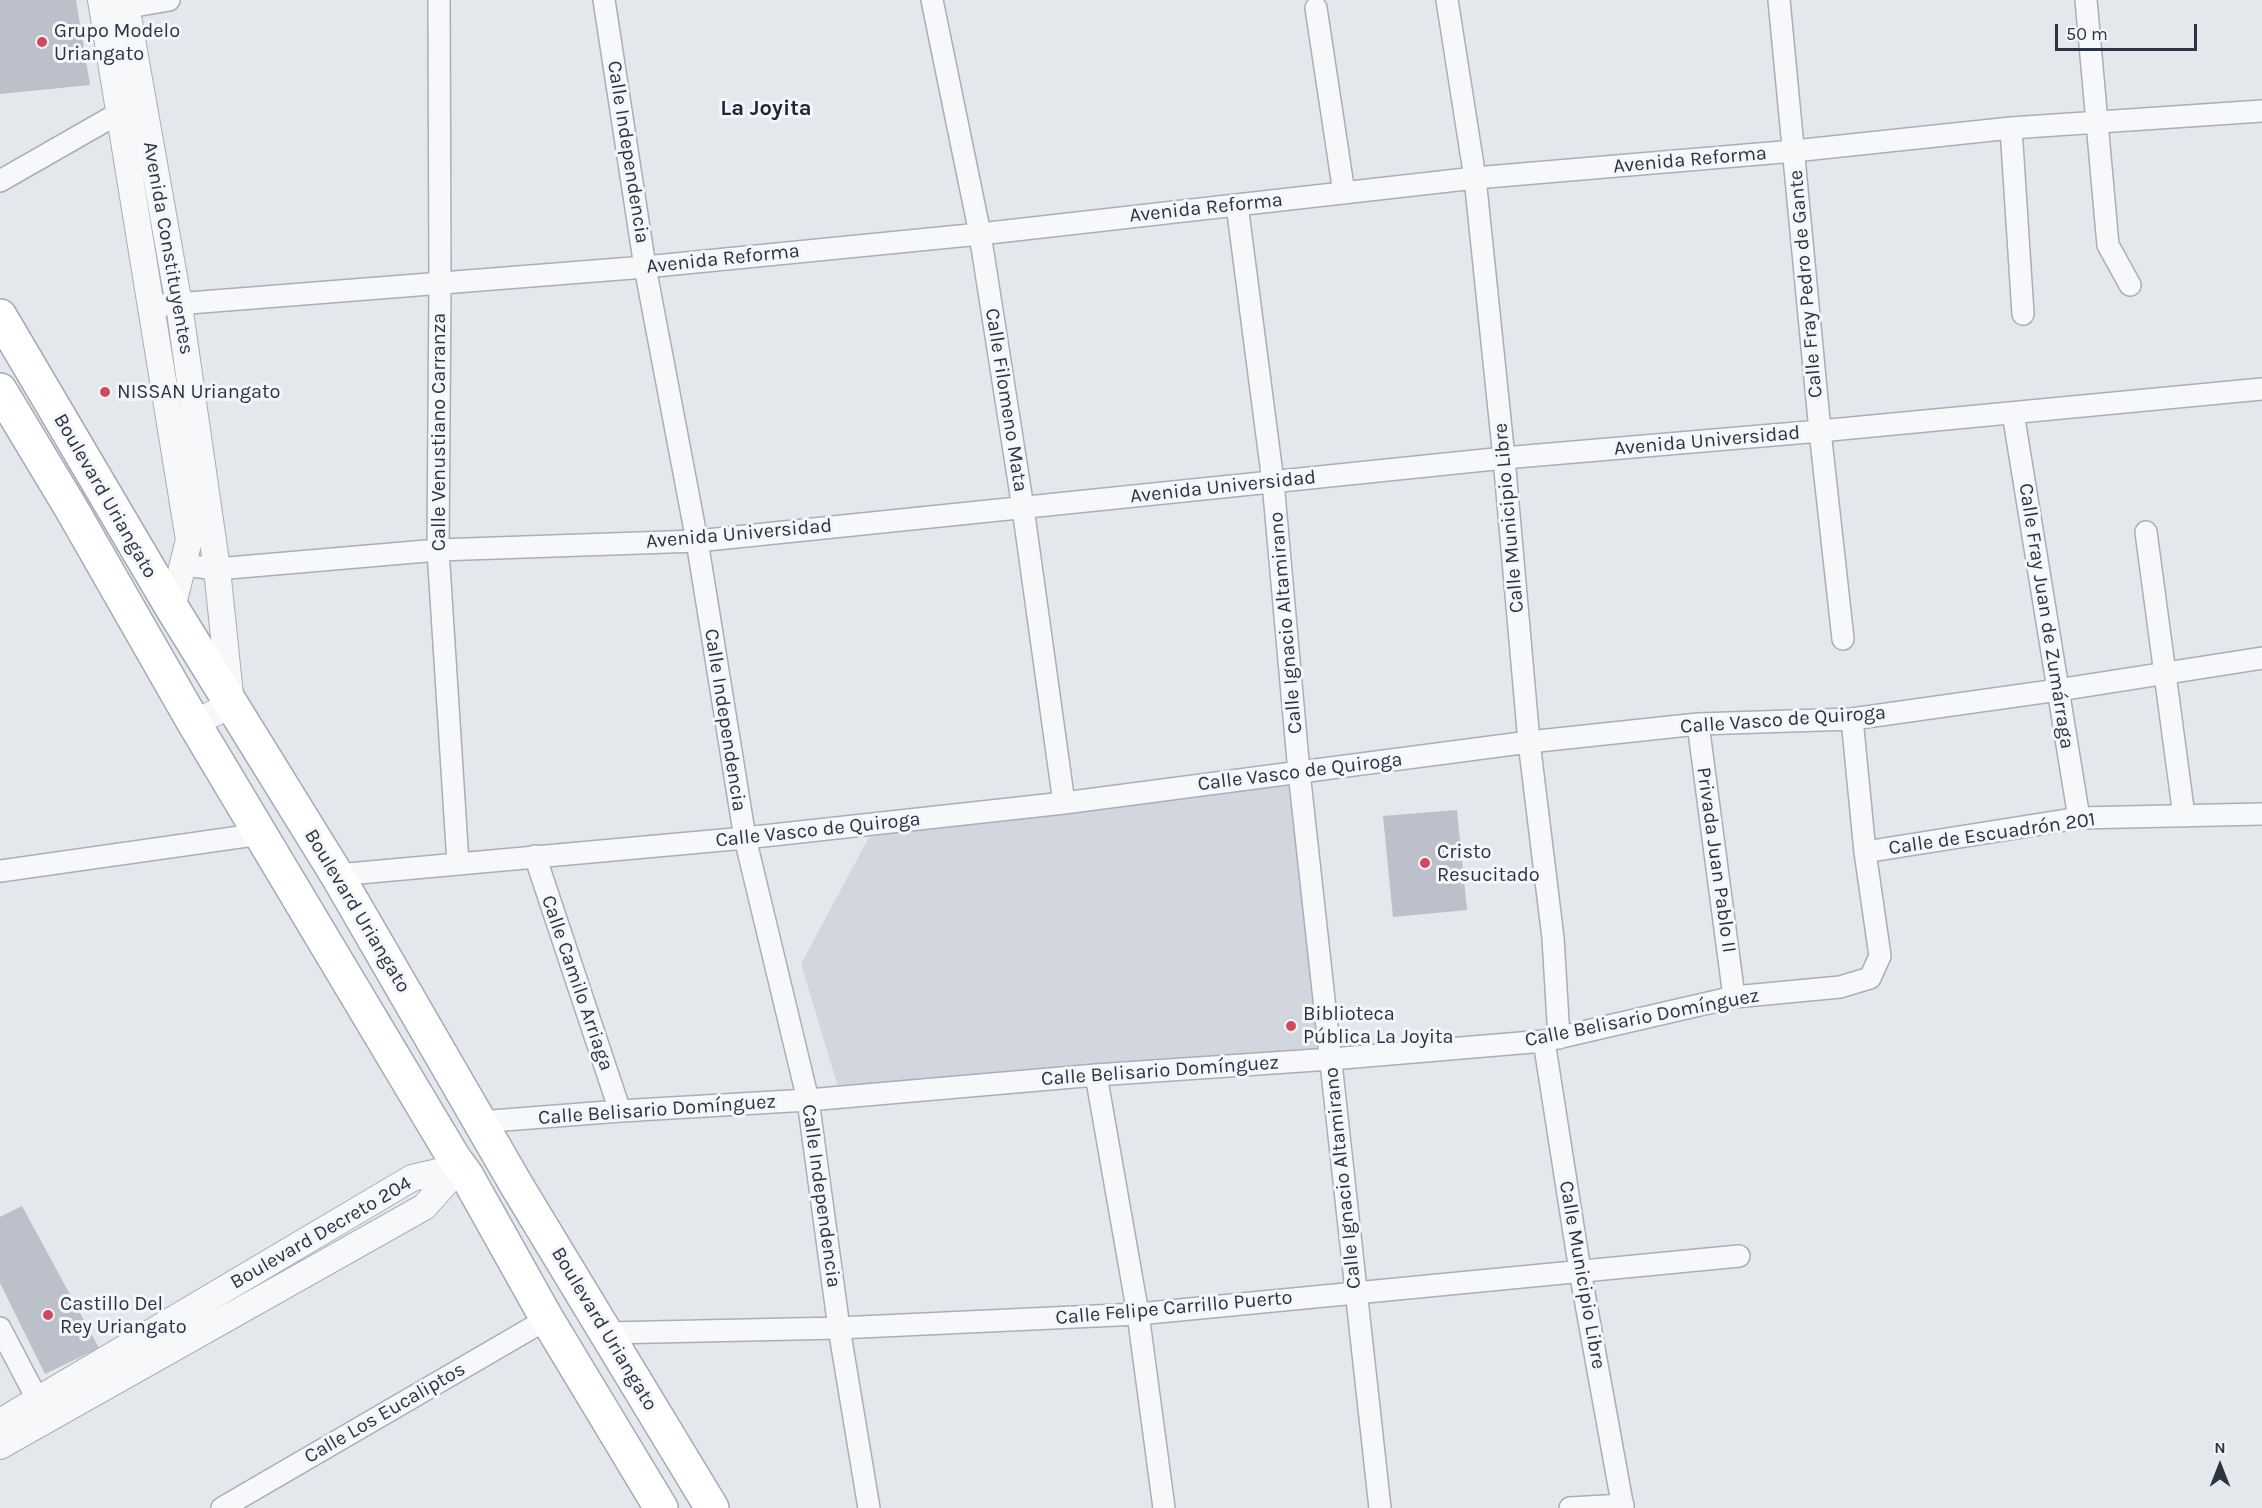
<!DOCTYPE html>
<html>
<head>
<meta charset="utf-8">
<style>
	body { margin:0 }
	#map { position:relative; width:2262px; height:1508px; overflow:hidden; background:#e4e7ec; font-family:Karla,sans-serif }
	canvas { display:block }
	.north { position:absolute; left:2190px; top:1436px; width:60px; height:60px; -webkit-text-stroke:4px #f4f6f9; paint-order:stroke; rotate:0deg; font-size:16px; font-weight:700; line-height:24px; text-align:center; color:#2b3445 }
	.north::after { content:''; display:block; margin:auto; width:21px; height:27px; background:#2b3445; clip-path:polygon(50% 0,100% 100%,50% 72%,0 100%) }
	.scale { position:absolute; left:2055px; top:24px; width:142px; height:27px; box-sizing:border-box; border:3px solid #2b3445; border-top:0; padding-left:8px; font-size:18px; line-height:21px; white-space:nowrap; color:#2b3445; -webkit-text-stroke:4px #f4f6f9; paint-order:stroke }
</style>
</head>
<body>
<div id="map">
<canvas width="2262" height="1508"></canvas>
<div class="north">N</div>
<div class="scale">50 m</div>
</div>
<script>
const ctx = document.querySelector('canvas').getContext('2d');
ctx.lineJoin = 'round';
function fillPath(path, color) {
  ctx.fillStyle = color;
  ctx.fill(path, 'evenodd');
}
function toPath(rows) {
  const path = new Path2D();
  for (const r of rows) {
    path.moveTo(r[0], r[1]);
    for (let i = 2; i < r.length; i += 2) path.lineTo(r[i], r[i + 1]);
  }
  return path;
}
function trace(path, color, width, dash) {
  ctx.strokeStyle = color;
  ctx.lineWidth = width;
  ctx.lineCap = dash ? 'butt' : 'round';
  ctx.setLineDash(dash || []);
  ctx.stroke(path);
}
function drawText(font, color, halo, rows, align = 'center') {
  ctx.font = font + ' Karla,sans-serif';
  ctx.lineWidth = 6;
  ctx.setLineDash([]);
  ctx.textBaseline = 'middle';
  ctx.strokeStyle = halo;
  ctx.fillStyle = color;
  for (const [text, x, y, turn = 0] of rows) {
    ctx.save();
    ctx.translate(x, y);
    ctx.rotate((+turn || 0) * Math.PI / 180);
    ctx.textAlign = isNaN(turn) ? turn : align;
    if (halo) ctx.strokeText(text, 0, 0);
    ctx.fillText(text, 0, 0);
    ctx.restore();
  }
}
const built = toPath([
	[1299,772,1331,1059,841,1097,801,964,876,824]
]);
const building = toPath([
	[0,0,76,0,90,85,0,94],
	[1457,810,1467,910,1393,917,1383,816],
	[22,1206,99,1348,45,1374,0,1283,0,1217]
]);
const minor = toPath([
	[439,0,440,284,438,550,458,863],
	[604,0,645,267,697,541,745,838,808,1100,839,1328,869,1508],
	[932,0,980,234,1023,508,1064,803],
	[1447,0,1475,178,1504,458,1529,742,1553,938,1559,1038],
	[1779,0,1820,431,1843,639],
	[2086,0,2108,245,2130,285],
	[1316,8,1344,193],
	[112,10,169,0],
	[2011,128,2023,314],
	[0,181,119,113,134,111],
	[1237,205,1273,482,1299,772,1380,1508],
	[151,306,645,267,980,234,1475,178,1794,151,2011,128,2262,111],
	[2013,413,2079,818],
	[2146,532,2184,816],
	[183,565,217,569,438,550,697,541,1504,458,1820,431,2262,389],
	[1698,724,1734,997],
	[1865,852,2079,818,2262,814],
	[535,856,620,1111],
	[0,871,261,834],
	[337,875,745,838,1064,803,1529,742,1698,724,1852,719,2058,690,2262,658],
	[1544,1041,1580,1271,1623,1508],
	[1096,1075,1138,1314,1164,1508],
	[479,1122,620,1111,808,1100,1096,1075,1331,1059,1544,1041,1734,997,1840,987,1870,978,1880,956,1865,852,1852,719],
	[0,1328,44,1412],
	[608,1333,839,1328,1138,1314,1739,1256],
	[222,1508,547,1319],
	[1570,1508,1623,1505]
]);
const tertiary = toPath([
	[101,0,189,540,172,608],
	[125,0,179,305,217,569,231,705,194,723],
	[0,1422,412,1178,460,1167],
	[0,1446,424,1207,460,1167]
]);
const primary = toPath([
	[0,316,172,608,337,875,517,1186,712,1508],
	[0,390,71,508,194,723,454,1158,467,1176,547,1319,661,1508]
]);
const markers = [
	[42,42,6,"#d1495b"],
	[105,392,6,"#d1495b"],
	[1425,863,6,"#d1495b"],
	[1291,1026,6,"#d1495b"],
	[48,1315,6,"#d1495b"]
];
const poiNames = [
	["Grupo Modelo",54,31],
	["Uriangato",54,54],
	["NISSAN Uriangato",117,392],
	["Cristo",1437,852],
	["Resucitado",1437,875],
	["Biblioteca",1303,1014],
	["Pública La Joyita",1303,1037],
	["Castillo Del",60,1304],
	["Rey Uriangato",60,1327]
];
const streetNames = [
	["Calle Independencia",628,152,81],
	["Avenida Reforma",1690,160,-5],
	["Avenida Reforma",1206,208,-6],
	["Avenida Constituyentes",168,248,80],
	["Avenida Reforma",723,259,-6],
	["Calle Fray Pedro de Gante",1806,284,-95],
	["Calle Filomeno Mata",1006,400,81],
	["Calle Venustiano Carranza",439,432,-90],
	["Avenida Universidad",1707,441,-5],
	["Avenida Universidad",1223,487,-6],
	["Boulevard Uriangato",105,496,60],
	["Calle Municipio Libre",1509,518,-95],
	["Avenida Universidad",739,534,-5],
	["Calle Fray Juan de Zumárraga",2046,616,81],
	["Calle Ignacio Altamirano",1286,623,-95],
	["Calle Independencia",725,720,81],
	["Calle Vasco de Quiroga",1783,720,-4],
	["Calle Vasco de Quiroga",1300,772,-7],
	["Calle Vasco de Quiroga",818,830,-6],
	["Calle de Escuadrón 201",1992,834,-8],
	["Privada Juan Pablo II",1716,860,82],
	["Boulevard Uriangato",357,911,59],
	["Calle Camilo Arriaga",577,983,71],
	["Calle Belisario Domínguez",1642,1018,-11],
	["Calle Belisario Domínguez",1160,1071,-4],
	["Calle Belisario Domínguez",657,1110,-4],
	["Calle Ignacio Altamirano",1343,1178,-96],
	["Calle Independencia",821,1196,82],
	["Boulevard Decreto 204",321,1233,-30],
	["Calle Municipio Libre",1582,1275,80],
	["Calle Felipe Carrillo Puerto",1174,1308,-5],
	["Boulevard Uriangato",604,1329,59],
	["Calle Los Eucaliptos",385,1413,-30]
];
const quarterNames = [
	["La Joyita",766,109]
];
fillPath(built, '#d2d6de');
fillPath(building, '#bbc0ca');
trace(minor, '#a9aeb7', 24);
trace(tertiary, '#a9aeb7', 28);
trace(primary, '#a3abb8', 36);
trace(minor, '#f7f8fa', 21);
trace(tertiary, '#f7f8fa', 26);
trace(primary, '#fff', 33);
for (const [x, y, r, color] of markers) {
  const dot = new Path2D();
  dot.arc(x, y, r, 0, 2 * Math.PI);
  ctx.fillStyle = color;
  ctx.fill(dot);
  trace(dot, '#f4f6f9', 2);
}
drawText('20px', '#2b3445', '#f4f6f9', poiNames, 'left');
drawText('20px', '#2b3445', '#f4f6f9', streetNames);
drawText('bold 22px', '#1d2536', '#f4f6f9', quarterNames);
</script>
</body>
</html>
